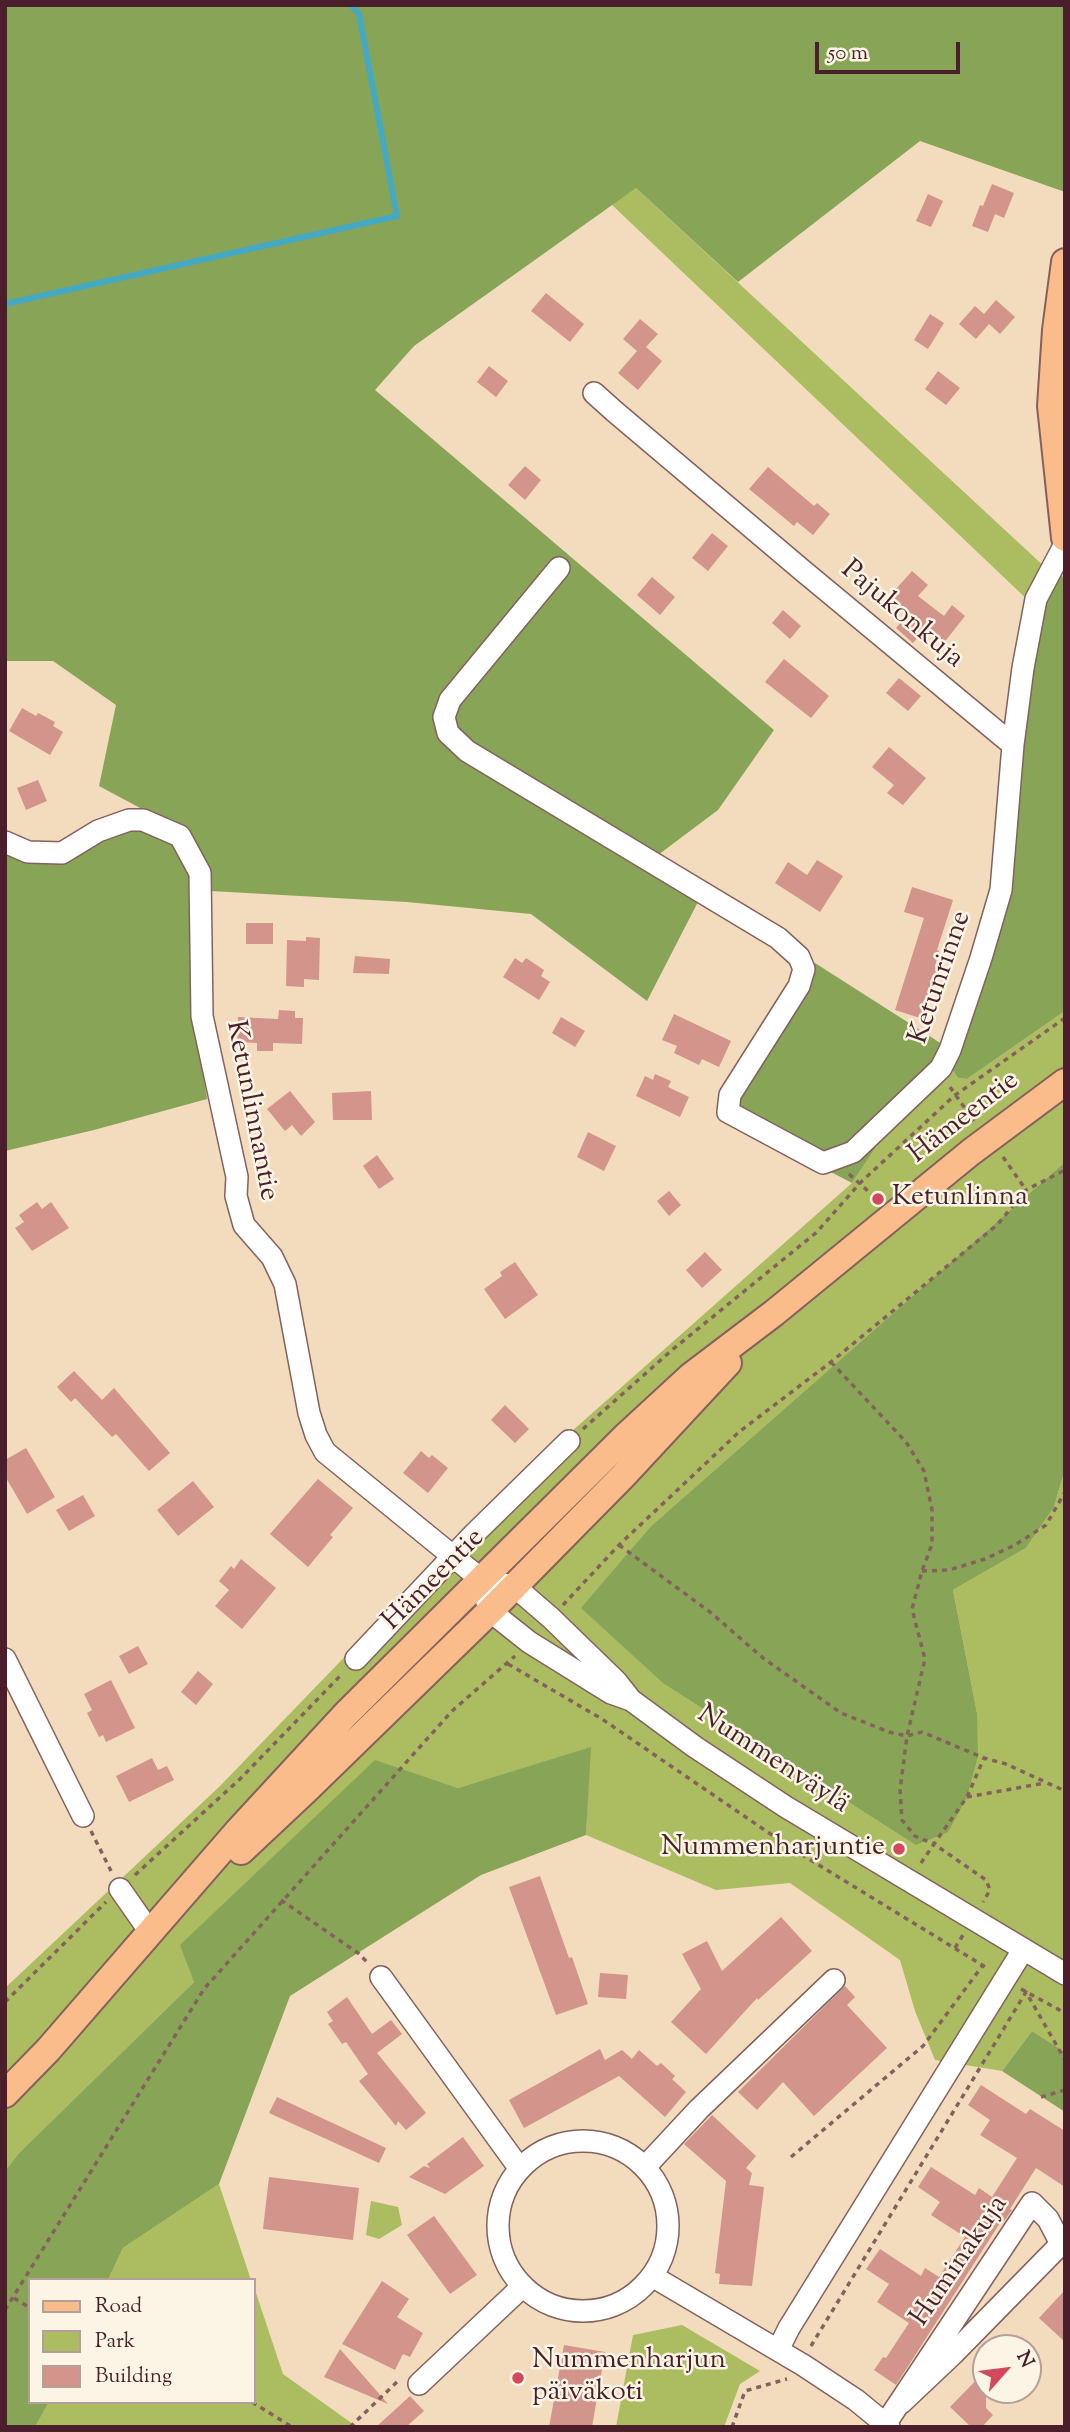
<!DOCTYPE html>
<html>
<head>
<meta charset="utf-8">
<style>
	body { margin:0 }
	#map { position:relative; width:1070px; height:2432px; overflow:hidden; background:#f2dcbd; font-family:"Sorts Mill Goudy",serif }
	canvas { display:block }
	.frame { position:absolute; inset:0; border:7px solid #4a1f2b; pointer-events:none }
	.legend { position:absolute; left:28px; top:2278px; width:228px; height:126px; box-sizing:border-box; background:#fcf5e5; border:2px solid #b59f9b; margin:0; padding:9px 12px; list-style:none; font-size:21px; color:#4a1f2b }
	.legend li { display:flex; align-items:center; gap:14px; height:35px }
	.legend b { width:35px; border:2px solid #b59f9b }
	.north { position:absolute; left:972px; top:2334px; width:70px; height:70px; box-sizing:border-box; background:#fcf5e5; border:2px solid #b59f9b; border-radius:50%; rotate:62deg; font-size:19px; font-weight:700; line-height:28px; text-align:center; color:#4a1f2b }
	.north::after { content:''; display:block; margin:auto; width:24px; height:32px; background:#d1495b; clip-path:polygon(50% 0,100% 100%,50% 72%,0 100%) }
	.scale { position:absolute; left:815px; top:42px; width:145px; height:32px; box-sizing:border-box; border:4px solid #4a1f2b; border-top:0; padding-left:9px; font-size:21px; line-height:24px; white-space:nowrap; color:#4a1f2b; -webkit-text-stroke:5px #fcf5e5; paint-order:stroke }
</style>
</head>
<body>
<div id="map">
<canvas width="1070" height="2432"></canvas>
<div class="frame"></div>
<ul class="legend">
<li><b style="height:9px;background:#f9bc8a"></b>Road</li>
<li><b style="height:19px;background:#abbd60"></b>Park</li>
<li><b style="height:19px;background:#d3948b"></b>Building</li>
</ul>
<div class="north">N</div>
<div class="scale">50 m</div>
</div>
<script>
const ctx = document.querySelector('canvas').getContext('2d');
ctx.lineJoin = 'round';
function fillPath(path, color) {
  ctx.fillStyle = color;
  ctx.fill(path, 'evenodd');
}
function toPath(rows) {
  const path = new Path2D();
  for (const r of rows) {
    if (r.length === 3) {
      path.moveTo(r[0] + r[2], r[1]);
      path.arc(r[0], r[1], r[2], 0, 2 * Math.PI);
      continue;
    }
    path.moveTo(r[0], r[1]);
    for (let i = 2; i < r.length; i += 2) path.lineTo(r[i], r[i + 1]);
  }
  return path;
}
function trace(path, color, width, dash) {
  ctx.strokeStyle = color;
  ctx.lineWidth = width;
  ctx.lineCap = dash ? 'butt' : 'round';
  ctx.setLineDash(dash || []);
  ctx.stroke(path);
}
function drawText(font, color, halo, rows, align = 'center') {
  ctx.font = font + ' "Sorts Mill Goudy",serif';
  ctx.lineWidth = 5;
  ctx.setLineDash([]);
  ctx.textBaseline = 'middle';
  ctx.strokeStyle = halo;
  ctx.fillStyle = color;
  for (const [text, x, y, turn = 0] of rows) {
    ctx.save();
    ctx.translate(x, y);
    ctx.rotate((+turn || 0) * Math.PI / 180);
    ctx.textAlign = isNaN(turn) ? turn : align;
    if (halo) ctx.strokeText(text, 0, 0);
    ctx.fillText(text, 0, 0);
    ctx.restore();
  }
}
const green = toPath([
	[636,188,1047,569,1032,604,611,204],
	[1065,1011,1065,1162,651,1526,582,1608,977,1713,953,1590,1026,1548,1054,1507,1065,1469,1065,2052,1032,2031,1002,2071,935,2060,915,2011,900,1960,790,1883,716,1890,586,1835,590,1748,458,1788,375,1761,195,1981,19,2153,5,2171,5,1988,220,1786,442,1556,563,1439,852,1183,931,1065,953,1060,953,1071,958,1078,967,1079],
	[219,2184,251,2280,108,2280,123,2248],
	[371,2201,398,2207,402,2225,379,2239,366,2235],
	[254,2287,283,2374,357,2427,35,2427,49,2402,254,2402],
	[682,2325,760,2371,740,2384,724,2427,616,2427,633,2335]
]);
const forest = toPath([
	[5,5,1065,5,1065,192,920,141,738,282,636,188,414,346,375,390,774,730,718,810,658,855,699,900,647,1001,531,914,407,902,211,891,185,832,99,786,116,705,53,661,5,661],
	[1056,554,1065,585,1065,1011,967,1079,958,1078,953,1071,952,1060,931,1065,852,1183,718,1113,815,963,945,1046,992,908,1011,725],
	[141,827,176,843,193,876,199,1045,207,1099,94,1130,5,1151,5,851,100,838],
	[1065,1162,1065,1469,1054,1507,1026,1548,953,1590,977,1713,978,1756,967,1797,948,1832,916,1845,663,1683,581,1608,651,1526],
	[591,1747,586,1835,481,1875,290,1996,219,2184,123,2248,108,2280,30,2280,30,2402,49,2402,35,2427,5,2427,5,2171,19,2153,194,1982,180,1945,375,1760,458,1788],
	[1032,2031,1065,2052,1065,2112,1002,2071]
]);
const stream = toPath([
	[5,304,397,216,359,14,351,5]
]);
const building = toPath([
	[992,184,1014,193,1004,218,995,214,988,232,972,226,980,205,983,206],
	[928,194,943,201,931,227,916,221],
	[546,293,584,324,570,342,531,311],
	[996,300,1015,317,1000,334,989,324,976,339,959,324,975,306,984,314],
	[930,314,944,323,928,349,914,340],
	[640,319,658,334,646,347,662,361,638,390,618,373,637,351,623,339],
	[489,366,508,381,496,397,477,382],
	[938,371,960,388,946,405,925,389],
	[525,466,541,480,525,500,508,485],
	[768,467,814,506,817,503,830,514,813,535,797,522,794,526,749,489],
	[712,533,728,546,708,571,692,558],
	[912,571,928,585,918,596,944,616,952,605,965,616,943,644,925,629,913,643,896,628,907,615,888,598],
	[652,577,675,597,660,615,637,595],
	[783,610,801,626,790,639,772,623],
	[784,659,829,696,811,718,765,682],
	[899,678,921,696,908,711,886,693],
	[22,708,36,716,38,713,55,722,53,726,63,732,50,755,9,731],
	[889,747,926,778,903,805,887,793,894,785,872,767],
	[38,780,47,801,26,810,17,788],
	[817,860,843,876,820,912,775,883,788,862,807,875],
	[912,887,953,900,937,950,939,951,935,966,940,967,923,1019,895,1010,924,918,904,912],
	[246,923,273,923,273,944,246,944],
	[306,937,320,938,319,980,304,979,304,987,286,986,287,940,306,941],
	[355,956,390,959,389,974,353,973],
	[515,958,522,963,526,958,544,970,541,976,550,982,539,1000,503,977],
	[279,1010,295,1011,295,1018,303,1018,302,1044,273,1043,273,1051,257,1051,257,1043,237,1042,238,1017,278,1019],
	[674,1014,731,1041,719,1067,702,1059,699,1065,674,1053,677,1046,662,1040],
	[561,1017,585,1031,575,1047,552,1033],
	[655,1074,671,1081,668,1087,689,1097,680,1117,636,1096,645,1076,653,1080],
	[290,1091,315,1122,301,1136,292,1125,285,1131,267,1109],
	[371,1091,372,1120,333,1120,332,1093],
	[588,1132,616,1146,604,1171,577,1157],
	[377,1155,394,1179,379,1189,363,1166],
	[669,1191,681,1205,669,1216,657,1201],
	[37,1202,42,1209,51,1202,69,1228,32,1251,15,1228,24,1222,19,1215],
	[705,1252,722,1270,702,1288,686,1270],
	[515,1262,538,1295,505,1319,484,1289,502,1276,500,1272],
	[74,1371,102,1400,114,1388,170,1453,149,1471,116,1434,112,1437,75,1398,71,1402,57,1387],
	[505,1405,529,1429,515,1443,491,1420],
	[26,1448,55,1497,27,1514,5,1476,5,1460],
	[421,1451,429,1458,432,1455,448,1468,428,1493,403,1473],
	[318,1479,353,1508,330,1535,333,1537,308,1567,270,1534],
	[193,1481,214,1507,178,1536,157,1510],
	[83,1495,95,1516,69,1531,56,1510],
	[241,1559,276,1588,242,1629,215,1606,229,1590,219,1581,231,1566,234,1569],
	[138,1646,148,1664,129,1674,119,1656],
	[198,1671,213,1684,196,1705,181,1692],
	[111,1680,135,1728,106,1742,103,1735,99,1737,87,1713,92,1710,84,1694],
	[152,1758,158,1770,167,1766,174,1780,129,1802,116,1776],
	[540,1876,569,1958,572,1957,588,2004,556,2015,509,1887],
	[781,1917,812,1951,758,2000,757,1998,706,2054,671,2022,701,1989,682,1954,707,1941,722,1971],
	[600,1973,628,1975,626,1999,598,1997],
	[845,1986,855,1997,847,2005,887,2048,814,2116,783,2082,757,2110,738,2092],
	[347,1997,372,2034,391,2020,402,2034,377,2053,426,2113,406,2130,398,2121,396,2126,359,2081,368,2074,346,2042,342,2044,328,2024,333,2021,327,2012],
	[600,2049,605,2060,622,2050,632,2059,639,2050,657,2066,661,2063,675,2076,672,2079,686,2092,665,2117,619,2076,524,2128,509,2100],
	[981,2085,1026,2114,1030,2109,1065,2131,1065,2187,1036,2168,1010,2209,1012,2210,1002,2224,1000,2223,896,2385,874,2370,883,2357,886,2358,909,2323,877,2302,889,2284,866,2269,880,2249,921,2276,925,2268,939,2277,965,2237,931,2215,940,2202,918,2187,931,2167,975,2195,979,2188,992,2197,1017,2158,980,2135,990,2120,968,2105],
	[277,2097,386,2148,379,2163,269,2113],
	[712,2115,756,2156,746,2168,752,2173,749,2185,764,2187,752,2286,719,2284,720,2274,715,2273,726,2181,684,2144],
	[463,2137,484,2166,445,2194,409,2177,424,2166,430,2168,427,2164],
	[269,2177,359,2188,353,2240,263,2229],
	[434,2216,477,2275,450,2294,407,2235],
	[382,2281,409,2299,397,2317,423,2333,410,2357,403,2354,395,2370,342,2344],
	[1065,2290,1065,2342,1039,2318],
	[564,2345,605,2352,592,2427,549,2427],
	[340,2349,388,2404,324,2377],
	[986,2370,986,2408,993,2415,982,2427,971,2427,950,2407],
	[410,2396,424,2411,406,2427,376,2427]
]);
const path = toPath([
	[950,1087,974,1121],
	[1003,1157,1026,1190],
	[849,1174,877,1199],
	[831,1362,906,1442,924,1471,932,1510,932,1544,922,1571,912,1609,925,1659,907,1736,900,1790,902,1820,915,1836,934,1844,967,1797,984,1758],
	[583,1429,672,1350,817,1232,860,1183,954,1096,1065,1018],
	[619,1545,710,1612,763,1658,841,1713,889,1732,907,1736,922,1732,984,1758,1006,1764,1065,1791],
	[922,1571,949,1570,985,1559,1015,1545,1046,1525,1065,1492],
	[563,1605,619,1545,739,1432,831,1362,997,1225,1026,1190,1065,1170],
	[508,1664,602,1719,791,1848,987,1968],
	[967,1797,1045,1783],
	[91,1831,111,1871],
	[921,1863,934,1844,986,1880,990,1890,983,1902],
	[135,1875,240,1779,343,1673],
	[281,1900,358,1953,368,1963],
	[955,1948,963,1935],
	[1021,1989,1065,2013],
	[5,2002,106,1902],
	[1041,2097,1065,2090],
	[791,2157,923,2046,983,1965],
	[14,2298,30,2308],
	[5,2310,204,1989,452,1711,515,1656],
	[811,2346,1026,1992,1065,2060],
	[252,2402,292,2427],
	[350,2427,399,2380],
	[732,2427,745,2391,787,2379]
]);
const minor = toPath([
	[594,393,614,411,802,570,1013,745,1023,668,1036,599,1065,544],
	[559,568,450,700,444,717,448,733,467,751,778,938,799,957,804,969,799,986,730,1095,728,1112,823,1163,853,1152,941,1068,950,1050,981,958,1001,890,1013,745],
	[5,842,28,852,62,853,98,831,129,820,143,820,180,836,200,873,202,1016,237,1177,236,1196,244,1225,272,1257,285,1284,309,1413,316,1435,325,1452,482,1580,514,1586,551,1618,616,1681,631,1700],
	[486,1599,490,1611,529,1642,611,1693,631,1700,695,1747,786,1807,1065,1974],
	[5,1659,83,1816],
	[356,1659,474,1534,569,1441],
	[120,1889,150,1932],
	[381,1977,520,2169],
	[583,2226,85],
	[645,2167,699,2109,834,1980],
	[652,2276,803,2365,856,2400,889,2427],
	[778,2350,789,2328,1023,1950],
	[419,2384,523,2286],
	[886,2423,1032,2203,1048,2219,1061,2244,954,2353,901,2403]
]);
const major = toPath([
	[1065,262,1056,330,1051,406,1065,538],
	[241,1851,306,1790,490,1611,623,1476,728,1363],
	[5,2094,48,2050,238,1831,346,1714,628,1434,691,1376,774,1313,971,1152,1065,1082]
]);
const markers = [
	[878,1199,7,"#d1495b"],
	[899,1849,7,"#d1495b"],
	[518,2378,7,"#d1495b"]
];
const streetNames = [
	["Pajukonkuja",901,616,40],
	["Ketunrinne",942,978,-71],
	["Ketunlinnantie",250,1111,79],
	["Hämeentie",965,1119,-38],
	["Hämeentie",435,1581,-45],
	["Nummenväylä",772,1761,33],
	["Huminakuja",961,2262,-56]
];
const poiNames = [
	["Ketunlinna",892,1199],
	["Nummenharjuntie",885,1849,"right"],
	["Nummenharjun",532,2362],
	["päiväkoti",532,2394]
];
fillPath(green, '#abbd60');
fillPath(forest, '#88a456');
trace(stream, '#45a9c4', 6);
fillPath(building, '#d3948b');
trace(minor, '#85615e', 24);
trace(major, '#85615e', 30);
trace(path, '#85615e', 3.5, [5, 5]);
trace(minor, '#fff', 21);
trace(major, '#f9bc8a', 26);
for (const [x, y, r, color] of markers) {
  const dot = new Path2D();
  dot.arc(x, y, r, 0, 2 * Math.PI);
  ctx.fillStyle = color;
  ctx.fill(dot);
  trace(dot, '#fcf5e5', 2.5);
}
drawText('28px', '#4a1f2b', '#fcf5e5', streetNames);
drawText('28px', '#4a1f2b', '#fcf5e5', poiNames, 'left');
</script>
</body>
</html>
